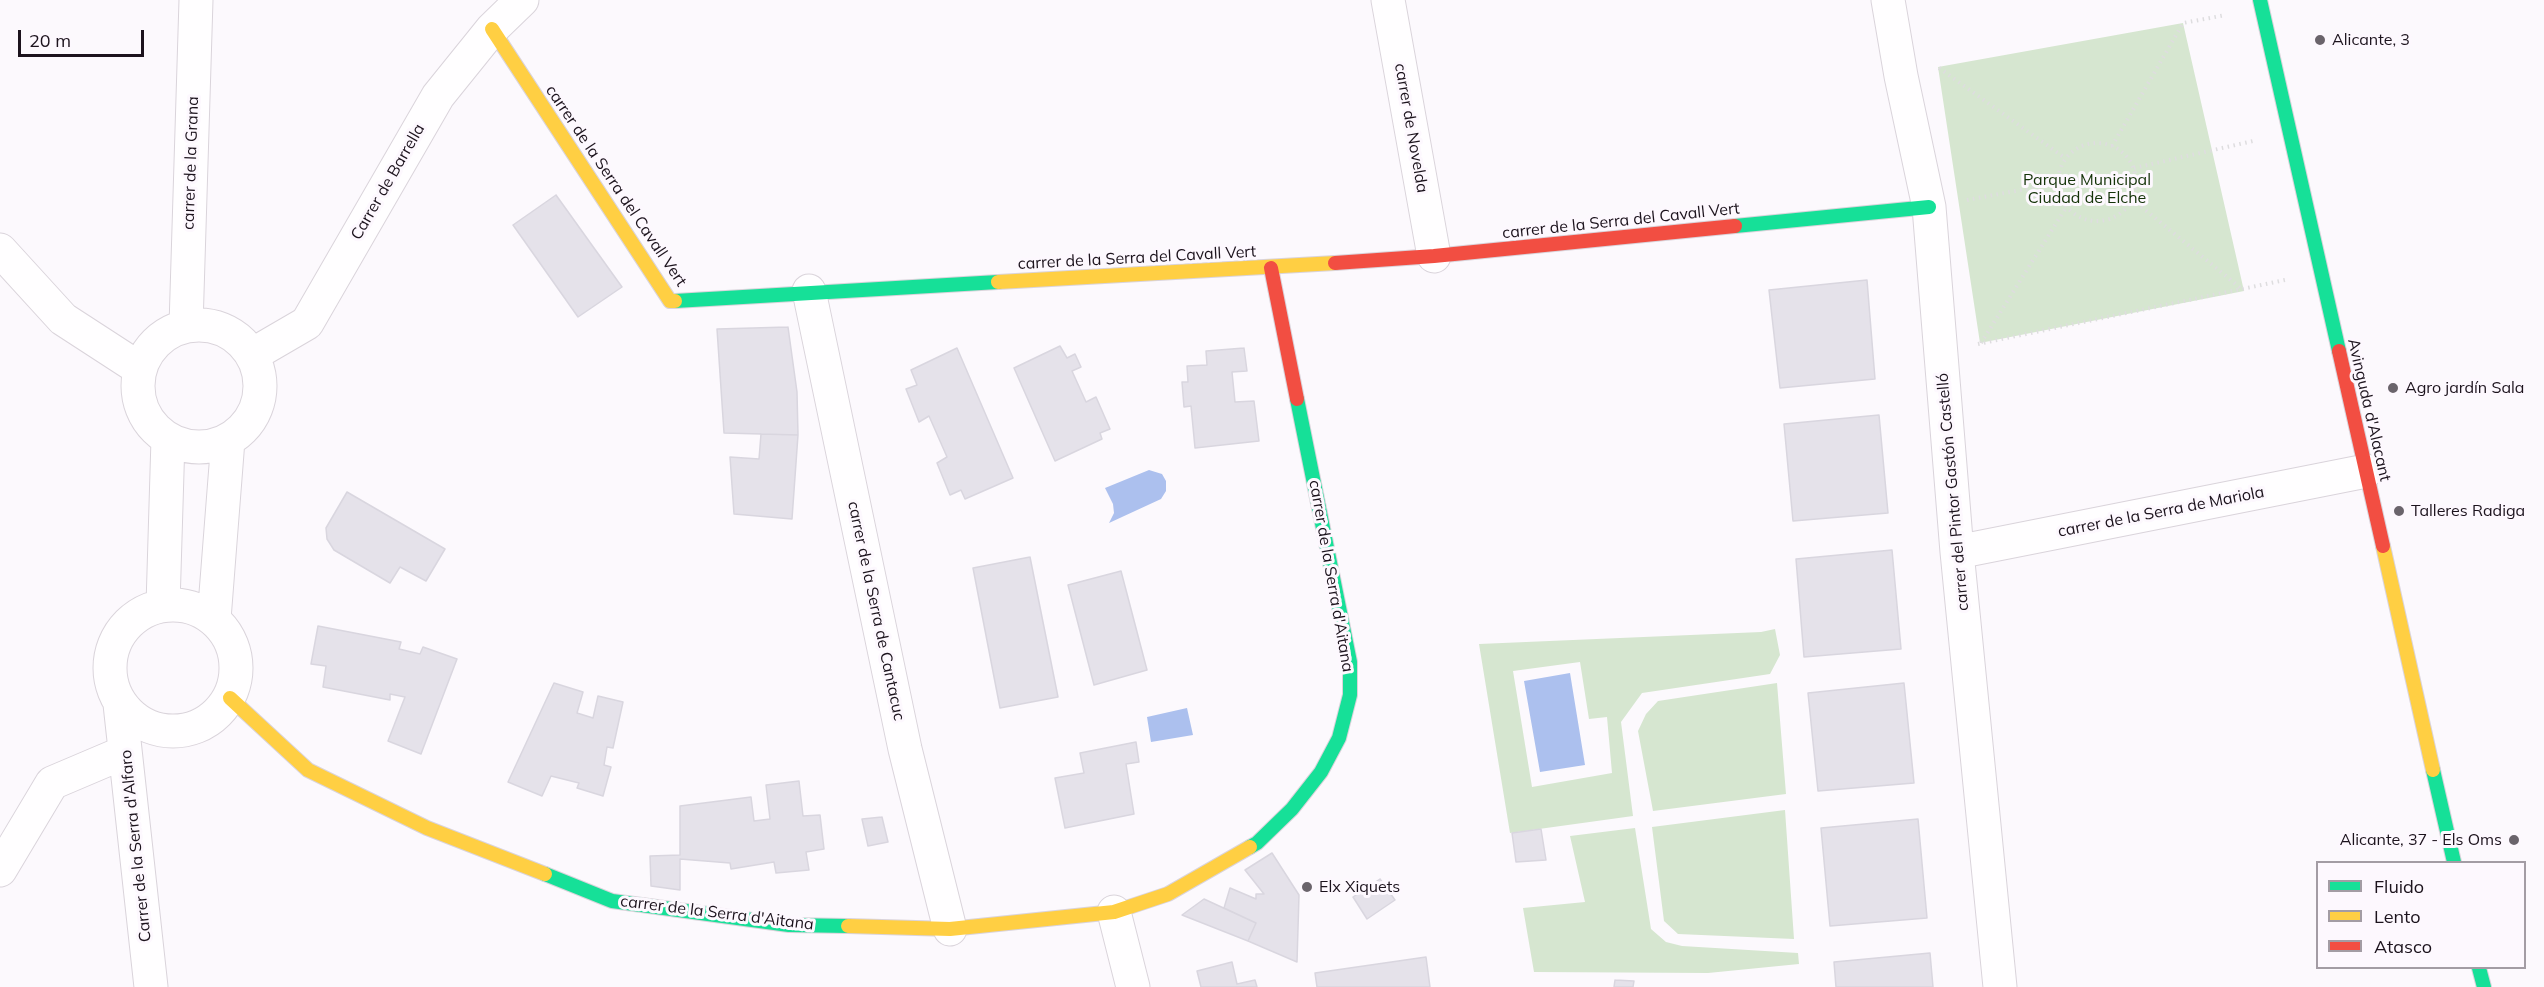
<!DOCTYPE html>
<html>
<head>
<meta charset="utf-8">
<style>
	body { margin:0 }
	#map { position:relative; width:2544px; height:987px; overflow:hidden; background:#fcf9fd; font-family:Mulish,sans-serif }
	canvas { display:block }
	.legend { position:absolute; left:2316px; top:861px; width:210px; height:108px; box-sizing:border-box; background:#fdf8fe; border:2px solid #a39ca4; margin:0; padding:8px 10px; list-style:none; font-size:18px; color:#1c131d }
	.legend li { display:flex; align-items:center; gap:12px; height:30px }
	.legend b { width:30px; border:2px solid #a39ca4 }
	.scale { position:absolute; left:18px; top:30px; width:126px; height:27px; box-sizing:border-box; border:3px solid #1c131d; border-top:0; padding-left:8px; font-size:18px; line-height:21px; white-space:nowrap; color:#1c131d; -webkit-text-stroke:4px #fdf8fe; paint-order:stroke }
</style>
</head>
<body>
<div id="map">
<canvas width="2544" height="987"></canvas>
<ul class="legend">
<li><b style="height:8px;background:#16e098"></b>Fluido</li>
<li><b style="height:8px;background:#ffcf43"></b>Lento</li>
<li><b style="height:8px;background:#f24e42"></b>Atasco</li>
</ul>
<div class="scale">20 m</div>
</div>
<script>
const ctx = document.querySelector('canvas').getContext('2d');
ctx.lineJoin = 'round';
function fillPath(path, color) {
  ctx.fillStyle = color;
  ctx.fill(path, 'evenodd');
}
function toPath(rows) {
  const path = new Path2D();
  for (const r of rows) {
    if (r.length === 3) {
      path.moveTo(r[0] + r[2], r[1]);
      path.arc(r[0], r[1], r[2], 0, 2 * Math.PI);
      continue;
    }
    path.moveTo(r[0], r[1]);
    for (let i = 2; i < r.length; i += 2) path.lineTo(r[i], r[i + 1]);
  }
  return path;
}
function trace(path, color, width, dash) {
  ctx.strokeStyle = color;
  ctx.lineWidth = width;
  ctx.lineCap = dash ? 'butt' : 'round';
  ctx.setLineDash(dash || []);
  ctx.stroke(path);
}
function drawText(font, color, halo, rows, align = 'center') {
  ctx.font = font + ' Mulish,sans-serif';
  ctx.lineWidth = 6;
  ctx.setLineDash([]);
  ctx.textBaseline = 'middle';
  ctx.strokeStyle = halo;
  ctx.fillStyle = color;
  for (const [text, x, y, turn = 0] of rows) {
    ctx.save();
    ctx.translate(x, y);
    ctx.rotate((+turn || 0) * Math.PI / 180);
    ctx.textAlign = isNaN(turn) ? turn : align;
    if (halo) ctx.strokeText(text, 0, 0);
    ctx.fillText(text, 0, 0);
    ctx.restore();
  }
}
const green = toPath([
	[2183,23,2244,291,1980,343,1938,67],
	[1775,629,1780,655,1770,674,1642,693,1621,722,1633,816,1510,833,1479,644,1761,632],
	[1580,662,1589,719,1607,717,1612,773,1532,787,1513,671],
	[1777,683,1786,794,1653,811,1638,731,1646,714,1658,701],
	[1785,810,1794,939,1678,934,1664,921,1652,827],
	[1635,828,1651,929,1666,942,1682,946,1798,953,1799,964,1708,973,1534,972,1523,908,1585,902,1570,836]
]);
const water = toPath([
	[1149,470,1162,474,1166,481,1166,491,1161,499,1109,523,1114,513,1113,504,1105,488],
	[1570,673,1585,765,1540,772,1524,681],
	[1187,708,1193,735,1151,742,1147,717]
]);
const building = toPath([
	[556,195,622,287,578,317,513,225,556,195],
	[1867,280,1875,379,1780,388,1769,290,1867,280],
	[788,327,797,392,798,435,724,433,717,329,788,327],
	[1060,346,1067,358,1075,354,1081,367,1072,371,1086,402,1096,397,1110,429,1100,433,1102,439,1055,461,1014,368,1060,346],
	[957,348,1013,478,965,499,961,490,950,495,937,463,947,457,929,416,919,422,906,389,917,385,911,370,957,348],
	[1244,348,1247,371,1232,372,1235,402,1254,401,1259,441,1195,448,1191,406,1184,407,1182,382,1188,382,1187,366,1207,365,1206,351,1244,348],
	[1879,415,1888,513,1793,521,1784,424,1879,415],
	[761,434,798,435,792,519,734,514,730,457,759,459,761,434],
	[347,492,445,549,426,581,400,567,390,583,334,550,327,539,326,528,347,492],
	[1892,550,1901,649,1804,657,1796,559,1892,550],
	[1030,557,1058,697,1000,708,973,568,1030,557],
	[1121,571,1147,670,1094,685,1068,585,1121,571],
	[318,626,401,642,399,649,420,654,423,647,457,659,421,754,388,741,405,697,390,694,390,700,323,687,326,666,311,664,318,626],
	[554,683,583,692,577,713,593,718,598,696,623,702,613,748,607,747,604,765,611,767,603,796,577,788,579,783,551,776,542,796,508,782,554,683],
	[1904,683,1914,783,1818,791,1808,693,1904,683],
	[1136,742,1139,762,1126,764,1134,814,1065,828,1055,778,1084,773,1080,753,1136,742],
	[799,781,803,816,820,815,824,849,806,852,809,870,776,873,774,862,731,869,730,863,680,859,680,890,651,886,650,856,680,855,680,806,751,797,754,821,770,819,766,785,799,781],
	[882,817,888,842,868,846,862,819,882,817],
	[1918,819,1927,918,1830,926,1821,828,1918,819],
	[1541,829,1546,860,1516,862,1512,833,1541,829],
	[1272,853,1299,895,1297,962,1248,941,1256,923,1224,908,1230,888,1256,899,1256,894,1264,894,1245,870,1272,853],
	[1380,879,1395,900,1367,919,1353,897,1380,879],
	[1204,899,1256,923,1248,941,1182,915,1204,899],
	[1930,953,1933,987,1836,987,1834,962,1930,953],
	[1426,957,1430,987,1317,987,1315,973,1426,957],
	[1232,962,1237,984,1255,980,1257,987,1201,987,1197,971,1232,962],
	[1615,980,1634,981,1633,987,1614,987,1615,980]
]);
const path = toPath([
	[1939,68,2065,158],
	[2097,182,39],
	[2112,146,2183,23,2226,15],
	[2134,168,2253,141],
	[2132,199,2243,290],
	[1967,200,2058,183],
	[1981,343,2067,206],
	[1978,344,2285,280]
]);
const street = toPath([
	[1388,0,1434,256],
	[1888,0,1901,76,1929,207,1957,552,2000,987],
	[0,250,63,319,140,369],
	[809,291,905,749,950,929],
	[199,386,61],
	[186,326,196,0],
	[252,355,307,323,438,96,492,29,522,0],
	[1957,552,2366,471],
	[173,668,63],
	[163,605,168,439],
	[214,619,228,440],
	[120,704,151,987],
	[0,870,52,783,125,752],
	[1114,912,1133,987]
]);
const fast = toPath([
	[2260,0,2339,351],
	[1735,226,1929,207],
	[675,301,998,282],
	[2433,770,2454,862],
	[1250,847,1257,843,1292,809,1321,772,1339,738,1350,695,1350,662,1297,399],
	[545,874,612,901,789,925,848,926],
	[2479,968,2484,987]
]);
const slow = toPath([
	[492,29,670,301,675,301],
	[998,282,1335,263],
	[2383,546,2433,770],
	[230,698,308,770,427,828,545,874],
	[848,926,950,929,1114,912,1168,894,1250,847]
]);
const jam = toPath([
	[1335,263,1434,256,1735,226],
	[1271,268,1297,399],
	[2339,351,2383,546]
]);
const markers = [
	[2320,40,6,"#6a646b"],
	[2393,388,6,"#6a646b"],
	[2399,511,6,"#6a646b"],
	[2514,840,6,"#6a646b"],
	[1307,887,6,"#6a646b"]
];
const poiNames = [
	["Alicante, 3",2332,40],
	["Agro jardín Sala",2405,388],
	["Talleres Radiga",2411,511],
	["Alicante, 37 - Els Oms",2502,840,"right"],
	["Elx Xiquets",1319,887]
];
const streetNames = [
	["carrer de Novelda",1411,128,80],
	["carrer de la Grana",191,163,-88],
	["Carrer de Barrella",388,182,-60],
	["carrer de la Serra del Cavall Vert",616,186,56],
	["carrer de la Serra del Cavall Vert",1621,221,-6],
	["carrer de la Serra del Cavall Vert",1137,258,-3],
	["Avinguda d'Alacant",2369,410,77],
	["carrer del Pintor Gastón Castelló",1953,492,-95],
	["carrer de la Serra de Mariola",2161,512,-11],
	["carrer de la Serra d'Aitana",1331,576,80],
	["carrer de la Serra de Cantacuc",876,611,78],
	["Carrer de la Serra d'Alfaro",136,846,-96],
	["carrer de la Serra d'Aitana",717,913,7]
];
const parkNames = [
	["Parque Municipal",2087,180],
	["Ciudad de Elche",2087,198]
];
fillPath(green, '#d6e6d0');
fillPath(water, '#acc0ee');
fillPath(building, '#e5e2ea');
trace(building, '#d9d6df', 1.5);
trace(street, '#dad4db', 35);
trace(fast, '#dad4db', 16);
trace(slow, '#dad4db', 16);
trace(jam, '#dad4db', 16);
trace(path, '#dedddf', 4, [1.5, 4.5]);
trace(street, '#fffeff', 33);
trace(fast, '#16e098', 14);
trace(slow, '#ffcf43', 14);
trace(jam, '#f24e42', 14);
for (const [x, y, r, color] of markers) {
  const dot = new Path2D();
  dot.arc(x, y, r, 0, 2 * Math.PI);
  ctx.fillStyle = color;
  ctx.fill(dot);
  trace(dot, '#fdf8fe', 2);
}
drawText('16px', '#1c131d', '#fdf8fe', poiNames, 'left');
drawText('16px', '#1c131d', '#fdf8fe', streetNames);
drawText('16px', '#143308', '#fdf8fe', parkNames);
</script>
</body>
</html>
